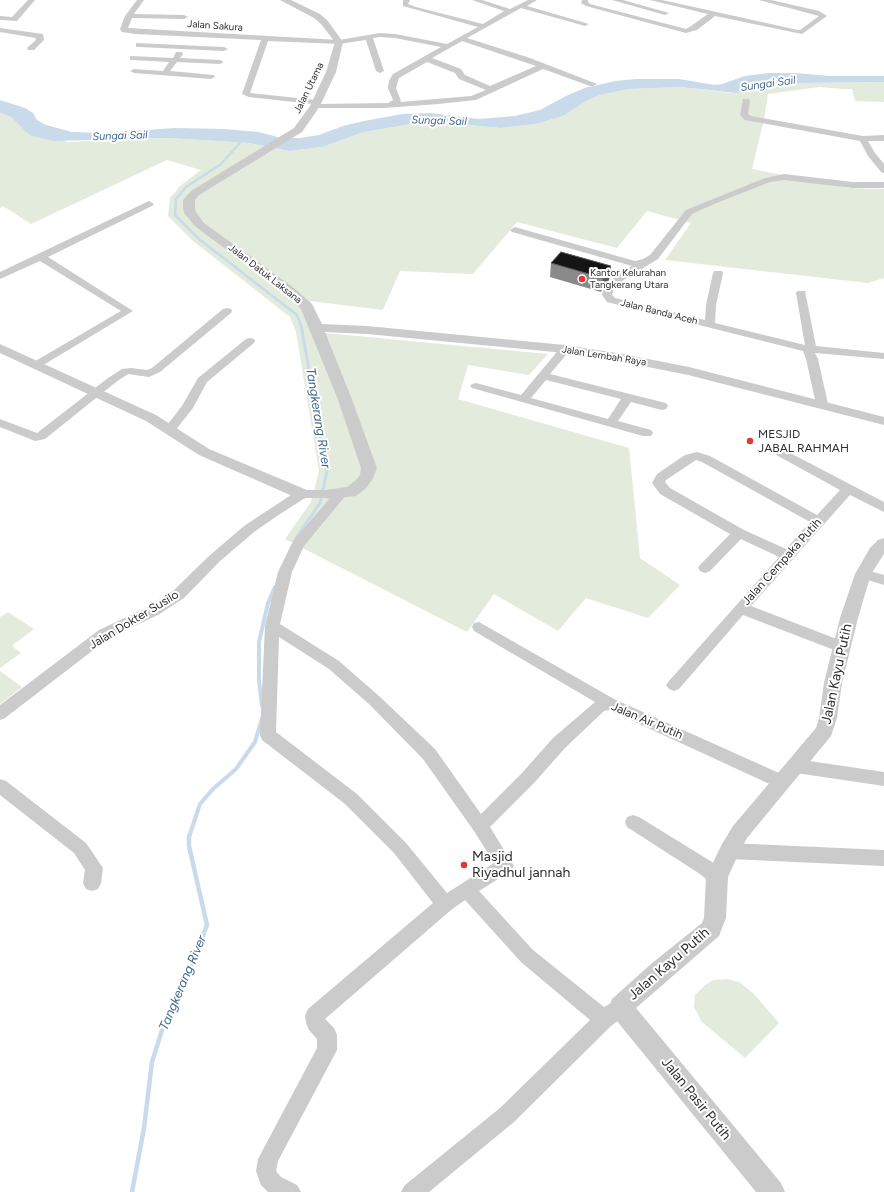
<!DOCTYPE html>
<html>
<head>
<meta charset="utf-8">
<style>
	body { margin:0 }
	canvas { display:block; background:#fff }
</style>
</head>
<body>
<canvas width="884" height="1192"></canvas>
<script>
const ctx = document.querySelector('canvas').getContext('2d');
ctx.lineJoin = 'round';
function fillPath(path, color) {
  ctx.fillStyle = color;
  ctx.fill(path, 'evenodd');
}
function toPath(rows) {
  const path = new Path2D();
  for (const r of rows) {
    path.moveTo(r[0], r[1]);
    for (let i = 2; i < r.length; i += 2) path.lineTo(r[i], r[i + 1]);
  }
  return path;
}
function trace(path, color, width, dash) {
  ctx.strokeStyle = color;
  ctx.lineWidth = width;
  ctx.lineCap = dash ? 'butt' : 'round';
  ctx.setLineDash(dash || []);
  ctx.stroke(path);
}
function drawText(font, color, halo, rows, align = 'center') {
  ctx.font = font + ' Figtree,sans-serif';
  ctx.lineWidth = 4;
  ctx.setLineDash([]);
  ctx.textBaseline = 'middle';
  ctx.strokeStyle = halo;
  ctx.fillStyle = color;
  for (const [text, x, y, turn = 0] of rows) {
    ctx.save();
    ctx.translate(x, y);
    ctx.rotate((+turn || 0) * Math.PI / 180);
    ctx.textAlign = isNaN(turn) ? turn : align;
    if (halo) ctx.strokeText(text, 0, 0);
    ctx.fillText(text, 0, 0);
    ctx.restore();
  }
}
const green = toPath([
	[884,82,884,102,855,101,852,89,844,89,819,87,768,94,764,119,752,169,848,188,884,189,884,278,868,283,665,260,691,223,647,211,617,248,517,222,473,274,400,271,383,310,310,301,325,333,548,354,529,375,468,365,458,399,629,448,640,558,680,585,648,618,586,598,558,631,494,594,467,632,285,539,311,502,319,471,296,332,290,317,193,241,168,216,170,198,180,186,201,170,167,160,31,224,3,206,0,208,0,113,11,117,23,129,68,142,170,138,249,143,289,151,322,147,364,132,411,124,438,122,501,128,536,124,563,116,588,100,600,95,629,89,681,87,731,93,800,83],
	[8,612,34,629,12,646,21,653,0,668,0,617],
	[0,671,22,687,0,704],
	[727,979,739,982,753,993,779,1023,745,1058,702,1022,694,1007,695,995,704,986,713,980]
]);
const water = toPath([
	[769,73,795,73,830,76,884,76,884,82,800,83,773,86,736,93,681,87,629,89,600,95,588,100,563,116,536,124,501,128,438,122,411,124,364,132,322,147,289,151,249,143,170,138,54,141,32,136,25,131,11,117,0,113,0,100,25,108,33,113,37,120,46,125,72,132,99,133,176,128,224,129,258,132,282,138,300,138,319,135,343,126,364,121,402,114,431,113,478,119,515,116,540,110,568,95,585,88,615,81,636,79,679,79,715,85,722,84,745,76]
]);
const streamFar4 = toPath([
	[238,145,243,139]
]);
const streamFar3 = toPath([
	[239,144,221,164,186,187,176,199,175,215,199,239,297,315,301,326]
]);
const streamFar2 = toPath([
	[296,538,320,503,327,471,301,325]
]);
const streamFar1 = toPath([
	[262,706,259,681,259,642,268,603,275,587],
	[189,837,200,804,213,789,236,769,255,742,262,718]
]);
const stream = toPath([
	[132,1192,144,1128,152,1062,163,1027,179,997,207,925,189,846,189,836]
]);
const minor = toPath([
	[28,0,35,0,17,21,0,20,0,16,12,17,28,0],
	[137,0,144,0,134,14,184,15,188,17,184,19,132,18,128,28,339,40,380,33,395,34,447,44,478,27,403,6,403,0,410,0,408,4,416,7,483,24,504,11,472,0,482,0,510,9,528,0,537,0,527,6,589,24,585,26,521,8,467,38,530,58,597,84,593,86,590,86,543,69,476,100,438,104,384,108,315,108,311,106,313,104,249,97,242,94,261,40,135,34,122,32,120,29,125,16,137,0],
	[380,37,395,38,441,47,393,74,389,81,388,88,393,100,388,103,319,104,319,100,316,100,250,93,268,41,339,44,366,40,376,71,380,73,384,71,373,38,380,37],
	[462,41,524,62,536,66,490,86,465,75,461,69,432,58,462,41],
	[427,62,455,73,459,79,486,90,471,96,400,102,401,101,396,88,399,78,427,62],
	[582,0,588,0,588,2,590,4,686,29,691,26,708,14,650,0,662,0,798,30,800,30,819,16,759,0,771,0,819,11,827,16,802,34,715,16,697,30,686,33,586,6,581,3,582,0],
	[612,0,623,0,669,13,665,15,612,0],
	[0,28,43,34,44,40,34,50,28,50,27,48,35,41,36,38,0,32,0,28],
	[136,43,224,47,228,49,224,51,139,47,136,47,136,43],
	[176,52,182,52,183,54,180,58,220,60,224,62,220,64,177,62,170,71,214,75,215,77,211,79,134,73,130,71,134,69,163,71,169,62,133,60,130,60,130,56,173,58,176,52],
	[743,99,749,99,750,101,748,114,751,116,863,136,884,135,884,141,868,141,875,153,884,164,884,173,881,172,868,156,860,141,745,120,740,115,743,99],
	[784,174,853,182,884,182,884,188,853,188,784,180,770,182,714,204,692,214,658,259,622,281,614,288,612,295,615,298,705,320,706,305,713,273,714,271,722,271,723,273,716,305,715,323,805,345,796,293,797,291,805,291,816,346,884,353,884,359,815,353,818,359,828,404,826,407,822,408,818,407,816,404,806,359,803,351,607,302,602,295,604,287,614,277,632,266,512,232,510,230,515,227,635,261,643,259,650,255,686,210,765,178,784,174],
	[149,201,154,204,152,206,48,257,133,311,40,367,32,367,30,365,32,363,121,311,40,261,0,279,0,272,149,201],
	[227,308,231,309,232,311,231,313,160,372,149,377,128,374,116,382,45,439,35,441,0,427,0,419,37,433,108,378,122,369,131,368,147,370,152,368,223,309,227,308],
	[250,338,254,339,255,341,254,343,207,382,193,408,174,432,166,432,164,429,182,406,198,378,246,339,250,338],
	[565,346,571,349,550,374,666,403,668,406,666,409,662,410,631,402,618,421,651,430,653,433,651,436,643,436,472,388,470,386,472,384,476,383,521,395,561,347,565,346],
	[546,380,621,399,608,419,531,398,546,380],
	[773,444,884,502,884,512,850,495,751,606,847,643,849,647,847,651,842,653,743,615,679,689,674,691,669,689,666,685,669,681,779,557,741,539,710,571,705,573,700,571,698,568,700,565,730,534,660,494,652,483,657,474,685,455,697,452,710,456,817,515,840,490,769,451,767,448,769,445,773,444],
	[696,460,702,462,810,522,786,549,744,530,670,488,665,482,666,480,696,460],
	[302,490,330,490,335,492,341,490,346,491,347,494,304,546,292,572,280,624,339,661,379,696,435,749,481,814,522,773,553,738,595,702,474,631,472,627,474,623,479,622,614,699,788,777,790,782,788,787,782,789,776,787,609,710,604,711,565,748,534,783,490,827,514,866,511,871,479,891,533,950,604,1007,620,998,627,1000,629,1007,627,1014,611,1026,514,1122,429,1192,401,1192,405,1185,500,1108,590,1020,521,962,465,900,451,910,325,1019,334,1028,337,1035,337,1050,278,1161,276,1171,281,1177,297,1185,301,1192,268,1192,261,1185,256,1171,258,1159,317,1048,317,1039,309,1030,306,1023,305,1016,308,1009,433,903,394,853,345,804,262,740,260,735,265,626,278,572,293,541,330,498,305,498,277,516,254,532,219,562,184,598,158,615,109,638,5,718,0,720,0,705,99,630,148,607,174,590,209,556,244,526,297,491,302,490],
	[279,637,329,669,369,704,423,759,474,831,494,863,447,893,406,843,357,794,276,732,279,637],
	[863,569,884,575,884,585,858,577,856,574,858,571,863,569],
	[796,759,884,772,884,786,796,773,790,771,788,766,790,761,796,759],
	[0,779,6,781,86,843,103,868,101,883,98,889,92,891,86,889,83,883,85,870,74,853,0,795,0,779],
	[633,815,639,817,712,862,723,871,726,877,723,883,717,885,711,883,700,874,627,827,625,822,627,817,633,815],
	[729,843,884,850,884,866,729,859,723,856,720,851,723,846,729,843]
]);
const tertiary = toPath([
	[280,0,291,0,320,14,327,20,343,42,336,72,320,106,302,132,199,195,195,200,195,207,196,212,204,223,294,288,312,304,322,324,367,326,565,345,623,354,689,367,884,417,884,425,688,375,623,362,565,353,367,334,325,332,351,397,377,468,372,480,366,488,356,496,330,499,325,498,322,494,325,490,347,487,356,480,360,475,361,468,337,397,301,309,286,294,196,227,184,213,183,207,183,200,191,191,294,128,310,106,326,72,335,42,321,24,314,18,280,0],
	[0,344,156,415,209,449,307,490,310,494,307,498,302,499,297,498,199,455,146,421,0,353,0,344],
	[884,538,884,554,871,574,858,618,842,683,837,718,831,736,747,838,737,857,728,877,726,918,719,936,636,1008,781,1183,785,1192,756,1192,612,1015,609,1007,612,999,651,964,702,923,704,918,706,877,722,844,733,826,816,728,819,718,824,683,840,618,855,574,870,548,878,540,884,538]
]);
const wall = toPath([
	[551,263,611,266,609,280,603,286,601,292,550,277]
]);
const shadedWall = toPath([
	[611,266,609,280,603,286,601,292,603,278,605,271]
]);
const building = toPath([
	[561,252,611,266,605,271,603,278,551,263,561,252]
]);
const markers = [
	[582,279,4,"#df3936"],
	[750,441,4,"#df3936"],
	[464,865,4,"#df3936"]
];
const farStreetnames = [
	["Jalan Sakura",215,26,4],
	["Jalan Utama",309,88,-64],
	["Jalan Datuk Laksana",265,274,38],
	["Jalan Banda Aceh",659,312,14],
	["Jalan Lembah Raya",604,356,9]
];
const farPoinames = [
	["Kantor Kelurahan",590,273],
	["Tangkerang Utara",590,285]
];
const farWaternames = [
	["Sungai Sail",768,84,-8],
	["Sungai Sail",439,121,2],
	["Sungai Sail",120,136,-2]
];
const poiNames = [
	["MESJID",758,434],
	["JABAL RAHMAH",758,448]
];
const streetNames = [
	["Jalan Cempaka Putih",782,562,-48],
	["Jalan Dokter Susilo",134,620,-31],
	["Jalan Air Putih",647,721,23]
];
const waterNames = [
	["Tangkerang River",318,418,81],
	["Tangkerang River",183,983,-67]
];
const nearStreetnames = [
	["Jalan Kayu Putih",837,674,-78],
	["Jalan Kayu Putih",669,964,-41],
	["Jalan Pasir Putih",696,1099,51]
];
const nearPoinames = [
	["Masjid",472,857],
	["Riyadhul jannah",472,873]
];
fillPath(green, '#e3ebdc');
fillPath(water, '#c9daea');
trace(streamFar4, '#c9daea', 2);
trace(streamFar3, '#c9daea', 2.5);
trace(streamFar2, '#c9daea', 3);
trace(streamFar1, '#c9daea', 4);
trace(stream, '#c9daea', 4.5);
fillPath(minor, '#cbcbcb');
fillPath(tertiary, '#cbcbcb');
fillPath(wall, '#8a8a8a');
fillPath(shadedWall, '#5b5b5b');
fillPath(building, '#151515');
trace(building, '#5b5b5b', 1);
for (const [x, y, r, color] of markers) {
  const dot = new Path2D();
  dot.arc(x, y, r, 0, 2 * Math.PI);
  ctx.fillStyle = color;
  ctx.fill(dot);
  trace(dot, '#fff', 1.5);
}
drawText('10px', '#2e2e2e', '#fff', farStreetnames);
drawText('10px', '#2e2e2e', '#fff', farPoinames, 'left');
drawText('italic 11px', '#3f678d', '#fff', farWaternames);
drawText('12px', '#2e2e2e', '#fff', poiNames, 'left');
drawText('12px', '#2e2e2e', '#fff', streetNames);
drawText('italic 13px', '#3f678d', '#fff', waterNames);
drawText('14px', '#2e2e2e', '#fff', nearStreetnames);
drawText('14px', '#2e2e2e', '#fff', nearPoinames, 'left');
</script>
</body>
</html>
